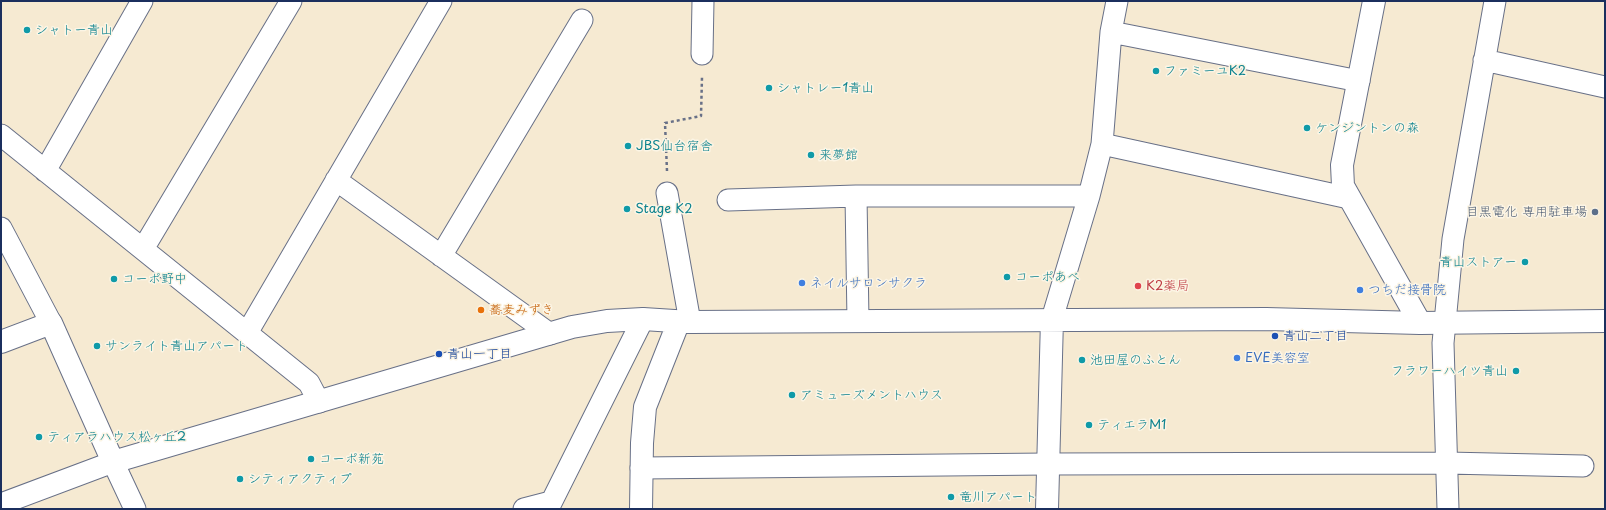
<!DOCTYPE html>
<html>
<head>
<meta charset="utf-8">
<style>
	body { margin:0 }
	#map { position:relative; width:1606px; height:510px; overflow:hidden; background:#f6ead2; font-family:"Playpen Sans",sans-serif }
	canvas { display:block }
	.frame { position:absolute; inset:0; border:2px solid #1b2f5e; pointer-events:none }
</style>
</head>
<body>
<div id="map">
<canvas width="1606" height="510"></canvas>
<div class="frame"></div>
</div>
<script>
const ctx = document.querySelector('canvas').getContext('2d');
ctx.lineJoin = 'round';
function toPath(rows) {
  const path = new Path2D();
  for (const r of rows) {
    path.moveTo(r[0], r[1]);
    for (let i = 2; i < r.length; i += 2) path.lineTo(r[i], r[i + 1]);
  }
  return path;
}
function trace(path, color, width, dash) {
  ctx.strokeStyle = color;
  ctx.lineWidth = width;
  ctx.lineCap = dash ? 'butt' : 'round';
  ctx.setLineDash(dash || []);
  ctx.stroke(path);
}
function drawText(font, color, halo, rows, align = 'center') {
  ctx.font = font + ' "Playpen Sans","Klee One",sans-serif';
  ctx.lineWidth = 3;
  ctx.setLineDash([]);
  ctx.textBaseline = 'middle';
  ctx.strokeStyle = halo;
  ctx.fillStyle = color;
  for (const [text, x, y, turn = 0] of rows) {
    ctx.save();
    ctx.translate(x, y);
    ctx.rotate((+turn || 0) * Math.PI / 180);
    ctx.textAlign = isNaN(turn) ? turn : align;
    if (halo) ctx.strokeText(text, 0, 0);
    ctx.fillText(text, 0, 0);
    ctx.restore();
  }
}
const path = toPath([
	[667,171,665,123,701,116,702,77]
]);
const street = toPath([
	[1111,32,1359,81],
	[702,54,703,1],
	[1484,60,1605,87],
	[1,135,309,383,319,402],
	[1102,144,1349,198],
	[45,171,142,1],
	[336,180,550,334],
	[667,193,690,322],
	[856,196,858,321],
	[728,200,856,196,1089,196],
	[1,228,51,323],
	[143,249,291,1],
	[441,256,582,20],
	[1052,319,1089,196,1102,144,1111,32,1117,1],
	[247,333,441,1],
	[641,468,1047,464,1447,463,1583,466],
	[1,504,113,462,135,509],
	[524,509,551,502],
	[548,509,643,319],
	[1448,509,1443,343,1453,239,1495,1]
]);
const secondary = toPath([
	[1374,1,1342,165,1343,186,1420,323],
	[1,342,51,323,113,462,572,327,607,321,643,319,690,322,1266,319,1420,323,1605,321],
	[641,509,642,443,645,407,679,321],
	[1047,509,1052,319]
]);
const markers = [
	[27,30,4,"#0f9aa8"],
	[1156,71,4,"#0f9aa8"],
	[769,88,4,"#0f9aa8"],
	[1307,128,4,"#0f9aa8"],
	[628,146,4,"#0f9aa8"],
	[811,155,4,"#0f9aa8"],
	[627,209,4,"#0f9aa8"],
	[1595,212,4,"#5c6f8a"],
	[1525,262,4,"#0f9aa8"],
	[1007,277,4,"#0f9aa8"],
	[114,279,4,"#0f9aa8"],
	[802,283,4,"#3f7fe0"],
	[1138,286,4,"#e0444e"],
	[1360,290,4,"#3f7fe0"],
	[481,310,4,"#e8710a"],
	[1275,336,4,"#1a4fb4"],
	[97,346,4,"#0f9aa8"],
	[439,354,4,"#1a4fb4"],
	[1237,358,4,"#3f7fe0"],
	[1082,360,4,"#0f9aa8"],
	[1516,371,4,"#0f9aa8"],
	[792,395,4,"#0f9aa8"],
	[1089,425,4,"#0f9aa8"],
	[39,437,4,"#0f9aa8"],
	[311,459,4,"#0f9aa8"],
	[240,479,4,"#0f9aa8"],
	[951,497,4,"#0f9aa8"]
];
const cultureNames = [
	["シャトー青山",35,30],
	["ファミーユK2",1164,71],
	["シャトレー1青山",777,88],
	["ケンジントンの森",1315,128],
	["JBS仙台宿舎",636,146],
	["来夢館",819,155],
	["Stage K2",635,209],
	["青山ストアー",1517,262,"right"],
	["コーポあべ",1015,277],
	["コーポ野中",122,279],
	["サンライト青山アパート",105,346],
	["池田屋のふとん",1090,360],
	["フラワーハイツ青山",1508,371,"right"],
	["アミューズメントハウス",800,395],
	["ティエラM1",1097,425],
	["ティアラハウス松ヶ丘2",47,437],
	["コーポ新苑",319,459],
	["シティアクティブ",248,479],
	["竜川アパート",959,497]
];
const serviceNames = [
	["目黒電化 専用駐車場",1587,212]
];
const shopNames = [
	["ネイルサロンサクラ",810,283],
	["つちだ接骨院",1368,290],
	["EVE美容室",1245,358]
];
const healthNames = [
	["K2薬局",1146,286]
];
const foodNames = [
	["蕎麦みずき",489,310]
];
const transitNames = [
	["青山二丁目",1283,336],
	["青山一丁目",447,354]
];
trace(street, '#687087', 23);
trace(secondary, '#687087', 24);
trace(path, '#687087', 2.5, [3, 3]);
trace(street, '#fff', 21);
trace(secondary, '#fff', 22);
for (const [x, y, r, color] of markers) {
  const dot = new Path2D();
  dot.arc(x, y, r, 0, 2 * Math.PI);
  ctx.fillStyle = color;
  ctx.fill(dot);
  trace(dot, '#fcf5e5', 1.5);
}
drawText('13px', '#0d838f', '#fcf5e5', cultureNames, 'left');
drawText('13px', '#4e5e75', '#fcf5e5', serviceNames, 'right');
drawText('13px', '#366cbe', '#fcf5e5', shopNames, 'left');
drawText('13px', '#be3a42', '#fcf5e5', healthNames, 'left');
drawText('13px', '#c56008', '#fcf5e5', foodNames, 'left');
drawText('13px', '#164399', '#fcf5e5', transitNames, 'left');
</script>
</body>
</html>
